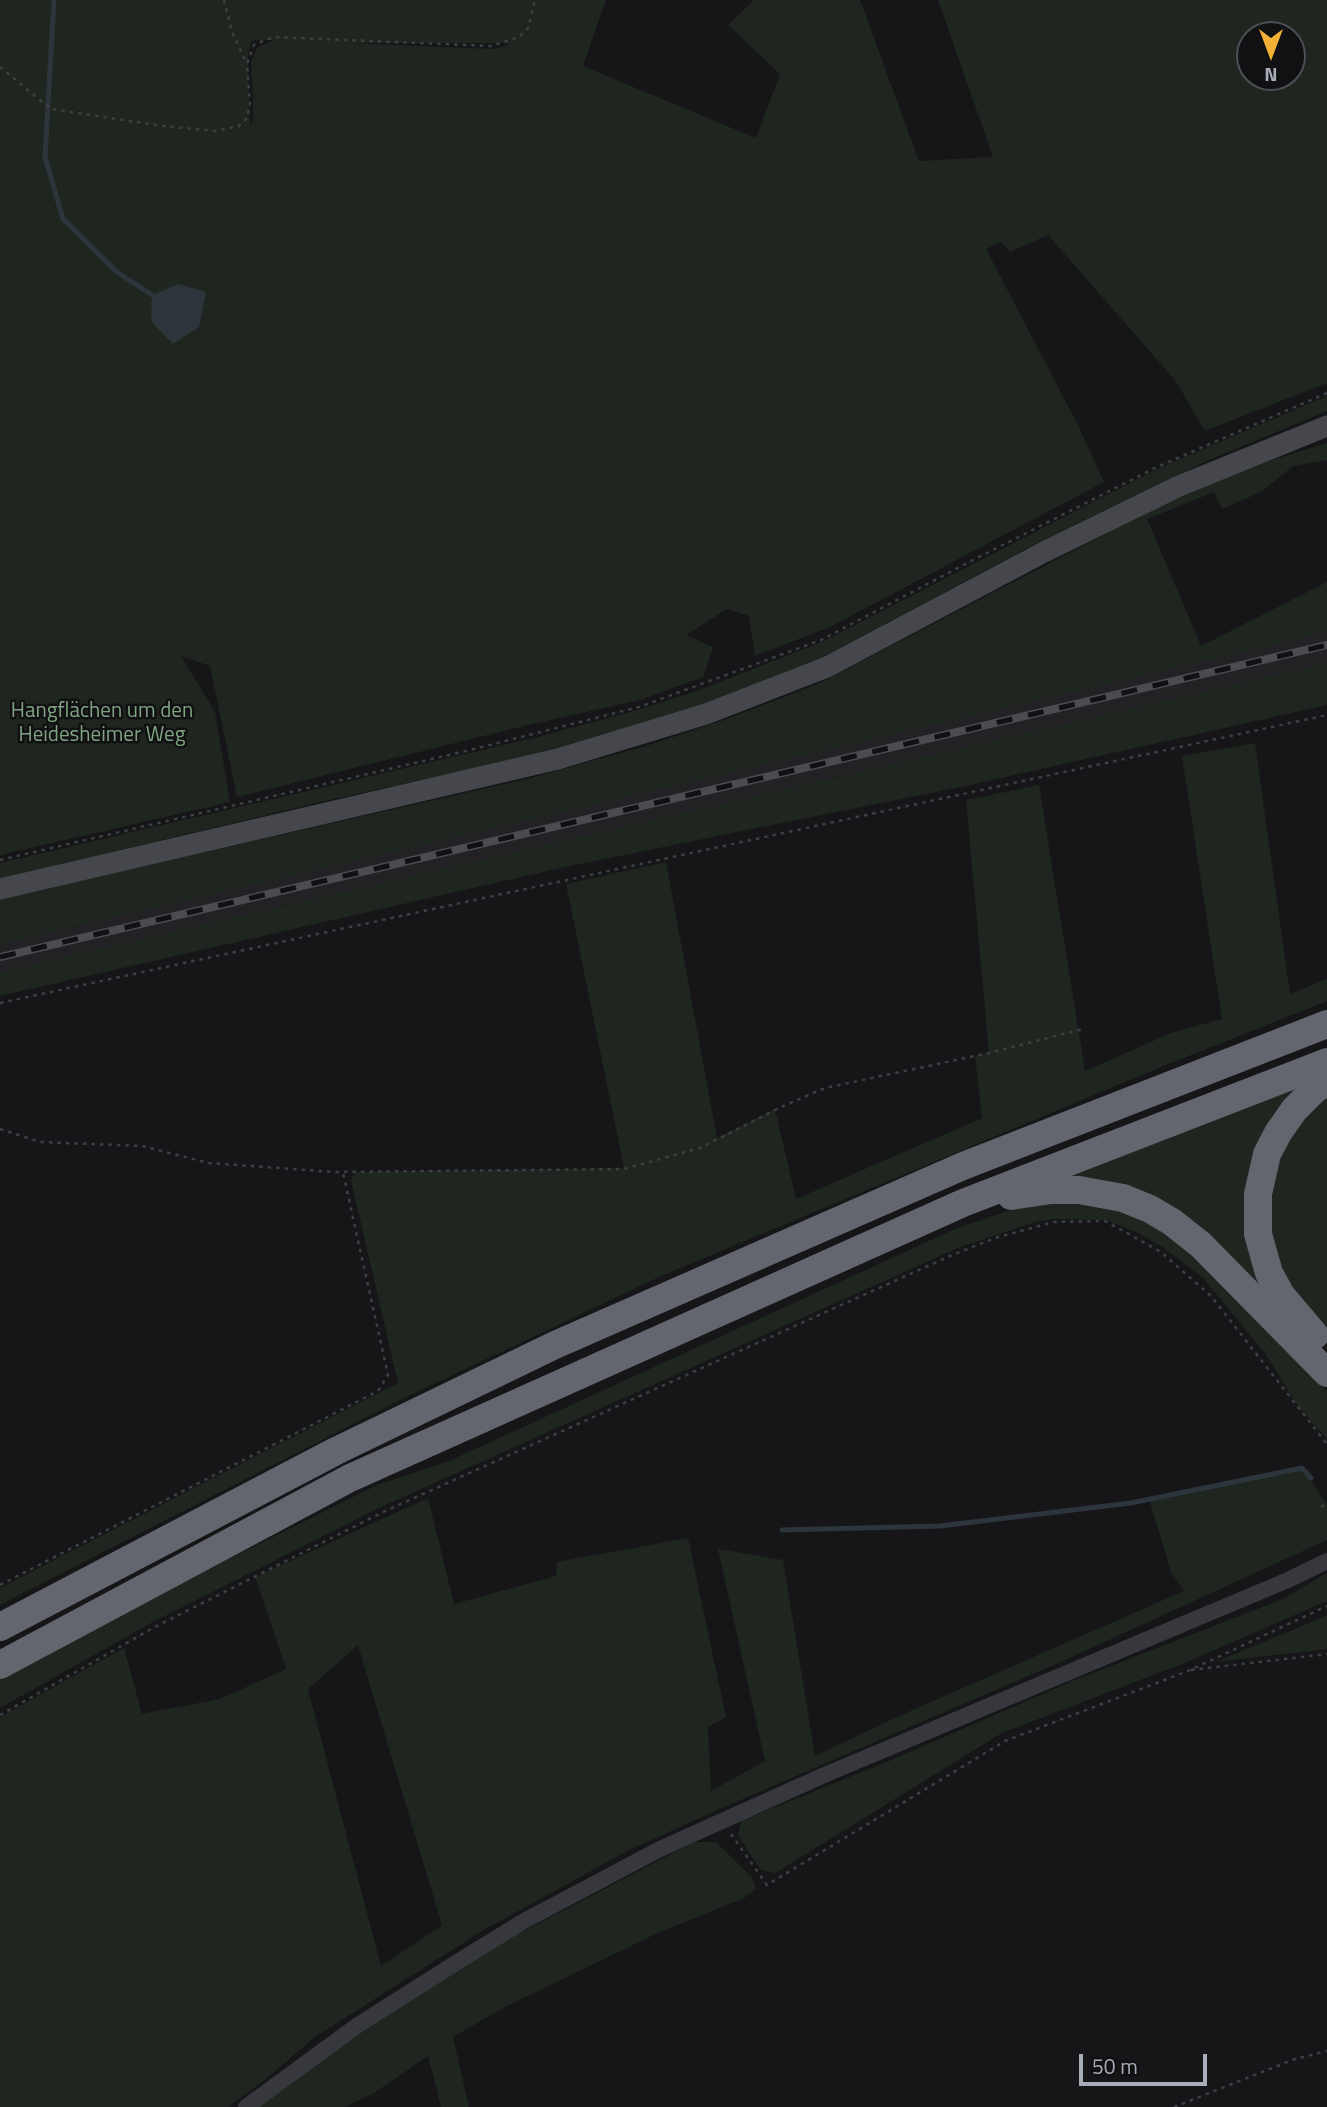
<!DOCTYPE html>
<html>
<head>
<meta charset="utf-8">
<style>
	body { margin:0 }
	#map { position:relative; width:1327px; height:2107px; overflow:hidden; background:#161618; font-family:"Titillium Web",sans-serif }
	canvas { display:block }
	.north { position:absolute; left:1236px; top:21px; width:70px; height:70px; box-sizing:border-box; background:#111113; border:2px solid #4d4f55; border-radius:50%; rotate:180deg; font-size:19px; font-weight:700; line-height:28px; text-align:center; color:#a8adb8 }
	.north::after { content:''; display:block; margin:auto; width:24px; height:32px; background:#f2b134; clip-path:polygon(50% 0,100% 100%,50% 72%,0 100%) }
	.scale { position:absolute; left:1079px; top:2054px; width:128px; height:32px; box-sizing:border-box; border:4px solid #a8adb8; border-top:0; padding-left:9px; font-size:21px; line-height:24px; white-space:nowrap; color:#a8adb8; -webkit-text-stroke:5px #111113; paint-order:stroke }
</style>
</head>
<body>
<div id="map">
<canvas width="1327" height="2107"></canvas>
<div class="north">N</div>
<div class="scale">50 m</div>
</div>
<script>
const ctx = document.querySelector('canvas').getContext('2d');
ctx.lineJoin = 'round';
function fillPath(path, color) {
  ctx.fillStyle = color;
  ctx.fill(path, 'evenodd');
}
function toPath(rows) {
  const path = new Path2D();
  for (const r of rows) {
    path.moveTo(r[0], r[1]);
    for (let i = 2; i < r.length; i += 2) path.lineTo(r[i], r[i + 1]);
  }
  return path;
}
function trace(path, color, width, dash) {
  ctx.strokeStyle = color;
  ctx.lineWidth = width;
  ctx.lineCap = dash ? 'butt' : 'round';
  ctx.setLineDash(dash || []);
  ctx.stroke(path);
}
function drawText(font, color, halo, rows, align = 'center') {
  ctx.font = font + ' "Titillium Web",sans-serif';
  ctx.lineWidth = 5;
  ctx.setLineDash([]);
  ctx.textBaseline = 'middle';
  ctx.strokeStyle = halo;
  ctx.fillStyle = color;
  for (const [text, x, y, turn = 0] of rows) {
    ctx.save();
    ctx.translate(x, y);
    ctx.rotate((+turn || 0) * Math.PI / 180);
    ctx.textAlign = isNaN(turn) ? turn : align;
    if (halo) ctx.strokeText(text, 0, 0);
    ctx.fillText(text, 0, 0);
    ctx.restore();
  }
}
const built = toPath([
	[1327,632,1327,663,0,972,0,944]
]);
const green = toPath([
	[0,0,606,0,583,66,756,138,780,74,728,25,754,0,860,0,919,161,993,157,938,0,1327,0,1327,383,1205,431,1175,380,1048,235,1010,252,1001,242,986,249,1078,425,1104,482,830,627,755,656,749,616,727,609,686,635,713,647,703,677,640,700,528,725,237,797,210,666,181,656,215,712,230,802,0,855],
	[1250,35,1292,35,1292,77,1250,77],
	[254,40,274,40,257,48,251,62,253,102,253,121,250,124,248,57,251,42],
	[350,43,506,43,509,45,493,49],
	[1327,396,1327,411,1209,460,1037,543,823,657,699,708,545,753,320,802,0,879,0,863,538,737,641,709,694,692,822,642,1159,468],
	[1327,443,1327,460,1293,466,1261,492,1222,509,1214,492,1147,519,1201,646,1327,582,1327,632,0,944,0,899,531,778,649,745,727,719,820,683,1144,514,1210,483,1272,460],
	[1327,663,1327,705,970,785,565,867,0,996,0,972],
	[1255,743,1290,994,1327,979,1327,1001,1161,1067,659,1277,402,1399,0,1605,0,1588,398,1383,351,1180,356,1172,624,1168,566,884,666,862,717,1138,775,1109,796,1199,982,1118,975,1056,989,1053,966,800,1039,785,1085,1071,1171,1033,1222,1019,1182,756],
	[1309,1084,1256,1166,1289,1319,1177,1214,1049,1183],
	[1327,1094,1327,1328,1309,1310,1284,1276,1269,1232,1268,1204,1276,1164,1290,1134],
	[1059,1200,1111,1205,1148,1218,1230,1286,1327,1391,1327,1439,1298,1406,1264,1352,1204,1279,1164,1248,1140,1234,1106,1220,1055,1219,1035,1222,960,1247,381,1507,151,1623,0,1708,0,1680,143,1602,377,1485,449,1461,955,1229,1032,1203],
	[1302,1468,1327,1504,1327,1540,1065,1660,715,1811,627,1851,482,1931,315,2037,266,2079,228,2107,0,2107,0,1717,124,1648,142,1714,220,1699,286,1669,255,1577,428,1498,454,1604,556,1576,557,1562,688,1538,726,1717,708,1727,711,1791,765,1761,718,1549,783,1560,815,1756,899,1716,1184,1591,1171,1572,1149,1499],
	[358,1645,442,1925,381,1966,308,1689],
	[1327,1573,1327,1601,1187,1662,1002,1733,775,1873,761,1870,738,1836,741,1821,889,1761,1075,1680,1283,1599],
	[1327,1615,1327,1649,1215,1662,1319,1619],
	[694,1842,716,1842,752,1877,756,1889,744,1898,660,1932,507,2006,453,2037,469,2107,441,2107,428,2056,374,2093,345,2107,253,2107,406,2000,501,1943]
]);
const water = toPath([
	[178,284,206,292,199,327,173,344,151,321,152,295]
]);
const stream = toPath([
	[54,0,45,157,63,219,118,273,152,295],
	[782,1530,940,1526,1131,1503,1302,1468,1311,1478]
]);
const path = toPath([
	[224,0,232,32,247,64],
	[0,67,51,109,163,126,215,131,239,126,247,118,250,104,247,64,254,45,263,41,274,37,491,46,519,37,528,28,535,0],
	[0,860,466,751,639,707,821,640,973,560,1157,467,1327,393],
	[0,1003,1327,715],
	[0,1129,40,1142,142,1146,209,1163,334,1172,624,1169,700,1148,781,1107,825,1088,989,1053,1083,1029],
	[1321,1507,1327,1503],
	[0,1585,378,1391,388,1375,343,1173],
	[1191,1670,1327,1654],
	[0,1715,153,1628,383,1512,950,1256,995,1238,1054,1222,1105,1221,1161,1252,1211,1296,1327,1444],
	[731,1834,767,1885,1005,1741,1188,1671,1327,1606],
	[1174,2107,1295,2059,1327,2051]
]);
const minor = toPath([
	[246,2107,358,2025,459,1961,524,1921,660,1849,822,1776,1288,1580,1327,1561]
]);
const secondary = toPath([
	[0,889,558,759,706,714,827,667,1044,552,1179,486,1327,426]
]);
const motorway = toPath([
	[1011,1196,1051,1190,1079,1190,1123,1198,1150,1209,1172,1222,1201,1245,1327,1373],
	[1315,1335,1281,1295,1269,1273,1258,1234,1258,1194,1267,1154,1278,1133,1294,1110,1315,1089,1327,1082],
	[0,1627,336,1451,555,1345,963,1166,1327,1024],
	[0,1665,350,1478,963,1203,1327,1062]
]);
const rail = toPath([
	[0,957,1327,645]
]);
const parkNames = [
	["Hangflächen um den",102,712],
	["Heidesheimer Weg",102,736]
];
fillPath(built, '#222225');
fillPath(green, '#1e261f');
fillPath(water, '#2c353c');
trace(stream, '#2c353c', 5);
trace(path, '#3d3f44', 2.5, [3.5, 5]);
trace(minor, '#37383d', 16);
trace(secondary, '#45474d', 21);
trace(motorway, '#63666e', 28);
trace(rail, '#4a4c52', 8);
trace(rail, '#111113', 5, [16]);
drawText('21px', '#7fa381', '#111113', parkNames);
</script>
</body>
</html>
